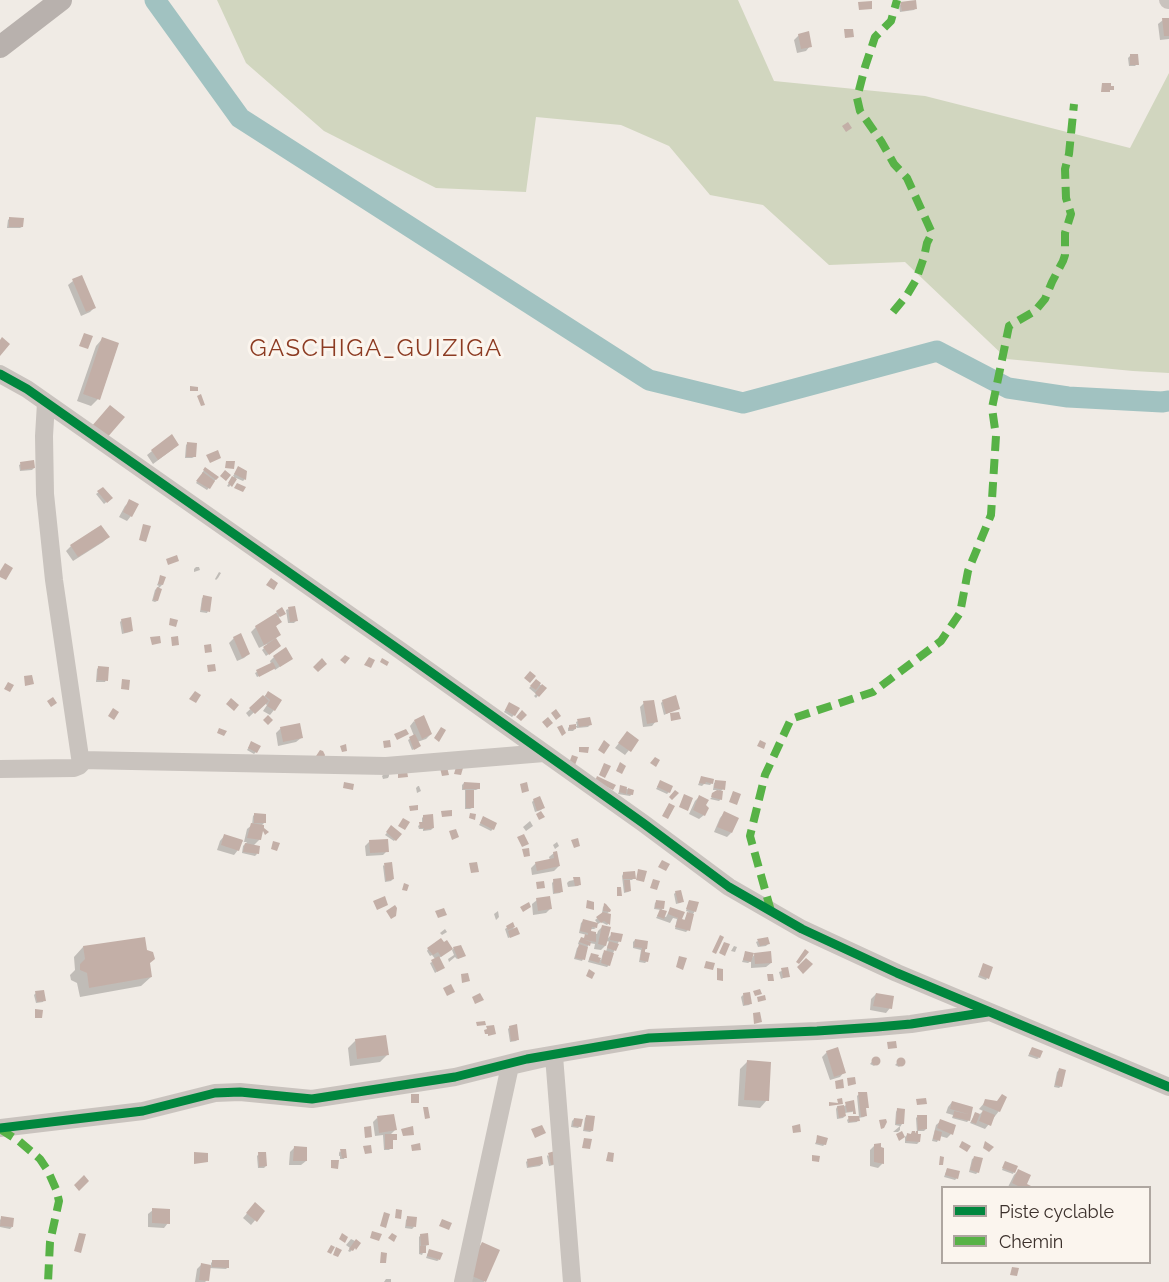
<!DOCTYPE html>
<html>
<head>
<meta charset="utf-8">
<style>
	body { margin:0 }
	#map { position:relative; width:1169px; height:1282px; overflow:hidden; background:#f0ebe5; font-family:Raleway,sans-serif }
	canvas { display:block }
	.legend { position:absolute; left:941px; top:1186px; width:210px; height:78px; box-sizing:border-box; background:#fbf5ee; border:2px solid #aea6a0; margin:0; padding:8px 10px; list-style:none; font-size:18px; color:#3b302b }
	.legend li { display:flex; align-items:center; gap:12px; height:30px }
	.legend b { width:30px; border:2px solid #aea6a0 }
</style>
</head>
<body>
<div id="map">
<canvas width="1169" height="1282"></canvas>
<ul class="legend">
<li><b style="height:8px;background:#00873e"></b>Piste cyclable</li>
<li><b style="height:8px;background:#57b246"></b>Chemin</li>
</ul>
</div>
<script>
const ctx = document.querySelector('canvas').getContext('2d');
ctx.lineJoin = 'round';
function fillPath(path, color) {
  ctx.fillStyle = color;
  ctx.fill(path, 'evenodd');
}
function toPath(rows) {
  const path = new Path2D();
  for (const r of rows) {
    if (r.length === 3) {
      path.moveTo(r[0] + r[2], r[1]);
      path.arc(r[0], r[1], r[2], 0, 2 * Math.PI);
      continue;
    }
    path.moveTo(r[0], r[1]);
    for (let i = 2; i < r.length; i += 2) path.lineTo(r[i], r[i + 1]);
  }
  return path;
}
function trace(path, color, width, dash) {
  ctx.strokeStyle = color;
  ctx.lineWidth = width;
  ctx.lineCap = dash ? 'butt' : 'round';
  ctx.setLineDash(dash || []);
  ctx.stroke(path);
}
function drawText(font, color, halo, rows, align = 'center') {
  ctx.font = font + ' Raleway,sans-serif';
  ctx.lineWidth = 6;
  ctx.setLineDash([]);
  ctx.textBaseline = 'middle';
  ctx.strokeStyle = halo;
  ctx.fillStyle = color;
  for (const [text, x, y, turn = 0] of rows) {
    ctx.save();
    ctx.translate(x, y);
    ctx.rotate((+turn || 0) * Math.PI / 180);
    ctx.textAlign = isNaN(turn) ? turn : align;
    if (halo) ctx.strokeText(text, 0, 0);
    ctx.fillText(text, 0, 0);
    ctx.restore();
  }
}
const green = toPath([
	[217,0,738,0,774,81,925,96,1130,148,1169,73,1169,373,1133,371,1007,359,905,262,829,265,763,205,710,195,669,146,621,125,536,117,526,192,436,188,324,131,246,63]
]);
const shadow = toPath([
	[901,4,915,9,914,10,900,12,899,6],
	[1169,19,1169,39,1160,40,1158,24,1163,20],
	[799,35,810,46,806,51,797,53,794,40],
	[1130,56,1137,64,1135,66,1129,66,1128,58],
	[10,218,22,227,20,228,7,228,8,220],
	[81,277,94,308,90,312,81,316,68,285,73,281],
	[103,338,98,399,91,406,77,401,96,346],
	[171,436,173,449,153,464,147,455],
	[188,443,194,457,192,458,185,458,186,445],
	[21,464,34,468,32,470,20,471,19,465],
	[238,468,245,471,245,479,243,481,236,478,229,487,227,486,234,476,233,476],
	[205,469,217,478,207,490,196,483,203,474,202,473],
	[103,489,111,498,104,504,96,494],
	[130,501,131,516,127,521,119,517,125,506],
	[108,537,103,542,73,561,66,551,71,546],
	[196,567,199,567,200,570,194,572,194,569],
	[219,572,221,573,218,578,216,580,215,579],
	[161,577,162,585,158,589,157,601,155,602,152,601,155,590,159,586,157,585],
	[204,597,208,611,207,613,200,612,202,598],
	[288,609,296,621,294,623,288,623,286,610],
	[277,612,282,615,277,618,280,622,275,627,280,634,275,639,277,648,266,656,262,650,267,645,267,644,259,648,251,632,256,627,276,615,275,614],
	[122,620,132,630,130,632,122,634,120,622],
	[234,638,249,654,244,658,237,661,229,643],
	[274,657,291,659,275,670,274,668,257,677,255,673,271,664,270,661],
	[99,667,106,680,105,682,96,682,97,669],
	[536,681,544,688,536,698,534,696,536,694,529,688],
	[268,693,274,710,270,715,263,711,267,705,264,703,249,717,246,713],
	[663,701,675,710,664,715,661,703],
	[644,703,656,721,652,726,643,727,640,707],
	[508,706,514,715,512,717,504,712],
	[414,721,431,734,426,739,417,742,417,748,412,750,408,740,414,736,410,726],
	[578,721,590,725,588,727,577,728,577,727,573,731,568,731,568,728,570,726,577,726,576,722],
	[281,728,301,738,296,742,278,746,276,733],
	[627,733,637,740,625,755,615,748],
	[250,745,256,752,254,754,247,750],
	[389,773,389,776,388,778,383,779,382,776,384,774],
	[701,778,712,783,710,785,704,784,702,786,698,785],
	[716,782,723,789,721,791,721,799,719,801,710,799,719,790,713,790,714,783],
	[464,783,478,789,476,790,472,790,472,808,470,809,465,809,465,790,462,790,462,785],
	[659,784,669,792,667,794,656,789],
	[418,786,419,786,421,791,417,793,416,788],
	[621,787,633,791,632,794,630,796,618,794],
	[699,797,704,815,699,819,689,814,695,801],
	[534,800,543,808,541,810,535,812,532,802],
	[724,813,731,833,727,837,714,832,720,818],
	[255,814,264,823,261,826,260,839,253,846,257,854,255,856,242,853,243,846,247,842,241,842,238,850,234,855,217,850,220,841,224,836,244,842,247,829,252,825,253,816],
	[423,817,433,828,431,830,423,831,423,829,419,829,418,826,422,823,422,818],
	[482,820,493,829,491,831,479,825],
	[530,821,533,826,526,831,523,827],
	[392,827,400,834,394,841,385,835],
	[370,841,387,851,383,855,366,856,365,846],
	[557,842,559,846,555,849,553,845],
	[554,853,559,866,554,871,532,875,531,868,536,863,550,860,549,857],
	[384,865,393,879,391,881,385,882,383,866],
	[623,874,634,878,632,880,629,880,630,891,628,892,624,893,622,876],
	[579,879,579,885,578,886,568,887,567,883,569,881],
	[554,881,562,891,560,893,553,894,552,883],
	[676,892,682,902,680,903,676,904,674,894],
	[537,900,551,908,546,913,533,915,532,904],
	[657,901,663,908,661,911,663,916,666,917,670,909,680,920,684,921,686,916,689,912,686,911,689,901,695,911,693,914,688,930,686,932,675,929,677,919,673,918,670,923,656,918,661,910,654,909,655,903],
	[605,905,609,912,606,914,610,915,608,924,607,925,601,922,598,924,595,920,604,913,602,913,603,907],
	[498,911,499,917,496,920,494,914],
	[583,921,596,928,594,929,590,929,589,932,597,934,598,931,602,927,607,939,612,934,619,941,613,953,609,965,607,967,588,962,590,956,601,960,603,953,606,952,608,944,611,942,606,941,605,946,601,950,594,949,595,944,589,943,583,959,582,961,574,959,577,948,580,945,578,944,579,941,581,939,583,940,587,935,579,933,581,923],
	[512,924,516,935,508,938,505,929],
	[445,929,447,932,442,935,440,933],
	[635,940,646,949,644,951,647,961,645,963,639,962,641,950,633,948,633,942],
	[758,941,768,944,766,946,758,947,756,942],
	[734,946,737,947,735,952,731,951],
	[83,947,148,964,151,977,141,986,80,997,77,983,71,980,70,975,75,970,74,957],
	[454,948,462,957,457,959,455,957,449,962,448,959,454,955,452,950],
	[428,949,451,949,438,959,441,969,435,973,430,963,436,960,432,955,430,956,427,951],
	[746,952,751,959,755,954,771,963,766,967,751,968,751,961,748,963,742,962],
	[983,965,987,978,986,980,978,977],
	[787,969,788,976,781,979,779,972],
	[36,993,44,1000,43,1002,36,1003,34,995],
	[876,994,890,1008,886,1013,870,1010,871,999],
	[743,995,751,1003,749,1005,743,1006,741,997],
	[510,1027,518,1039,516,1041,510,1042,508,1029],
	[355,1041,387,1055,380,1062,350,1066,348,1048],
	[1032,1048,1039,1058,1037,1059,1028,1056],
	[827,1052,844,1072,840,1077,830,1080,822,1057],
	[875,1058,879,1061,874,1066,870,1064],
	[901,1059,904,1062,899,1067,895,1065],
	[747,1062,767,1100,760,1108,738,1106,740,1069],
	[1059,1070,1061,1086,1059,1088,1054,1087,1057,1072],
	[859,1094,867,1107,865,1110,866,1115,864,1117,858,1118,858,1120,857,1122,848,1123,847,1120,849,1118,859,1117,857,1096],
	[986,1101,999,1111,985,1129,970,1123,974,1116,979,1115,983,1111,979,1109],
	[952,1102,972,1108,969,1120,967,1122,952,1118,953,1115,946,1113,948,1107],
	[847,1103,854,1111,852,1112,844,1113,845,1116,843,1118,837,1119,836,1109,837,1107,845,1106],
	[897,1110,902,1124,900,1127,900,1130,898,1132,893,1132,900,1126,895,1125,896,1112],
	[918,1116,926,1129,924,1131,917,1131,919,1142,917,1144,905,1143,905,1137,907,1135,910,1135,912,1133,917,1133,916,1118],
	[586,1117,592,1131,590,1132,583,1131,585,1118],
	[377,1118,395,1130,390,1135,395,1139,391,1141,391,1148,389,1150,384,1150,383,1135,375,1136,373,1122],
	[574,1119,580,1126,578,1128,571,1127,572,1121],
	[941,1121,951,1134,947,1138,940,1136,937,1142,932,1141,936,1125],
	[818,1137,825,1144,823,1146,815,1144],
	[875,1145,883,1163,878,1168,870,1166,870,1150],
	[294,1148,306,1161,301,1165,289,1165,290,1152],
	[340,1151,345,1157,344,1159,340,1159,340,1156,339,1156,339,1153],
	[259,1154,266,1166,264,1168,258,1168,257,1156],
	[548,1155,554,1165,549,1166,547,1156],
	[974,1158,978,1172,976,1174,969,1172,972,1159],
	[528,1160,542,1164,540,1166,527,1168,526,1162],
	[1004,1165,1016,1167,1013,1174,1002,1170],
	[947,1169,957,1178,955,1180,944,1177],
	[1018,1171,1023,1188,1008,1187,1014,1175],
	[251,1209,263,1211,251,1225,243,1218],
	[153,1210,168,1223,164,1228,148,1227,148,1214],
	[2,1218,12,1227,10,1229,0,1227,0,1220],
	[408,1218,414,1227,412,1229,405,1228,406,1220],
	[421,1235,427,1244,422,1255,419,1254,419,1237],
	[351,1239,359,1243,353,1250,352,1250,350,1252,348,1251,350,1248,346,1245],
	[482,1244,498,1251,484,1282,461,1282,475,1251],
	[429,1250,439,1260,437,1261,426,1258],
	[213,1261,228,1267,226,1269,209,1268,207,1280,205,1282,195,1282,197,1269,201,1265,211,1266,211,1263],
	[386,1279,391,1279,391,1282,384,1282]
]);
const river = toPath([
	[155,0,240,118,649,380,743,403,937,351,1008,388,1068,397,1162,402,1169,401]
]);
const building = toPath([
	[916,0,917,9,902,11,900,2],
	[872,1,872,9,859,10,858,2],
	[1162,18,1169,18,1169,36,1164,36],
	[844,29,853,29,854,37,845,38],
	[809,31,812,47,801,49,798,34],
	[1130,54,1138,54,1139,65,1130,65],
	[1102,83,1111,83,1111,86,1114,86,1114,90,1110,90,1110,92,1101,92],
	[848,122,852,128,846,132,842,126],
	[9,217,24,218,23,227,9,227],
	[82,275,96,308,86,312,72,279],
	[84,333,93,336,88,349,79,346],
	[2,337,10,344,0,356,0,340],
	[102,337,119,343,100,400,83,394],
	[190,386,198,387,198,391,190,391],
	[201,394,205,405,201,406,197,396],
	[110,405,125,417,106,439,91,427],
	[172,434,179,445,158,460,151,450],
	[187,442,197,443,196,457,186,457],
	[218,450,221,458,210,463,206,455],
	[34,460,35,468,21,470,20,462],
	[226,461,235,461,234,469,225,468],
	[238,466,247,471,246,480,234,474],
	[205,467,219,477,216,480,203,470],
	[225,470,231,475,226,481,220,476],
	[203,472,215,481,210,489,196,481],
	[232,476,237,479,232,487,228,483],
	[237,483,246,487,243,492,234,488],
	[103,487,113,498,107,503,97,491],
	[129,499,139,504,132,517,123,512],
	[143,524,151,526,146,542,139,540],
	[101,525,110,537,78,557,70,545],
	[177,555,179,561,168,565,166,559],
	[5,563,13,568,6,580,0,577,0,571],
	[160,575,166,577,163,585,158,584],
	[271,578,278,583,274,590,266,585],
	[157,587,162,589,158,601,153,600],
	[203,595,212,597,210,612,201,610],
	[295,606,298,621,290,622,288,607],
	[282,607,286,614,280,617,276,611],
	[276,613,282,622,276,626,281,635,264,645,255,626],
	[131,617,133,631,124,633,121,619],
	[170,618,178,620,176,627,169,625],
	[241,633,250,654,242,658,233,637],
	[160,636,161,643,152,645,150,637],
	[178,636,179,645,172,646,171,637],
	[276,638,281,646,269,655,263,647],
	[211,644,212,652,205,653,204,645],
	[286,647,293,659,280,667,273,656],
	[345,655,350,658,345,664,340,660],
	[369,657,375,660,371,668,364,665],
	[322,658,327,664,318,672,313,667],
	[382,658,389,662,387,666,380,662],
	[273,662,276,668,259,677,256,670],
	[215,664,216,671,208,672,207,665],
	[98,666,109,667,108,681,97,680],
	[530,671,536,676,530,683,524,678],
	[32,675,34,684,25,686,24,676],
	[122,679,130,680,129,690,121,689],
	[536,679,541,683,536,690,530,686],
	[8,682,14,685,10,692,4,689],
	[542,684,547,688,539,697,535,693],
	[195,691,201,695,196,703,189,699],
	[268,691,282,700,275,711,267,706,271,698,270,700,265,696],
	[263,695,269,701,255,714,249,708],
	[676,695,680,709,666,714,662,700],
	[53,697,57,703,51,707,47,701],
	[231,698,239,705,234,711,226,704],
	[654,700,658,722,647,724,643,701],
	[509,702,520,708,515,716,505,710],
	[113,708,119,712,114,720,108,716],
	[556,709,561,716,556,720,551,713],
	[522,710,527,715,521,721,516,717],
	[679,712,681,719,671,721,670,713],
	[268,715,273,720,268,725,263,720],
	[424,715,432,734,422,739,414,720],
	[548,717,553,723,547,728,542,722],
	[590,717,592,725,579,727,577,719],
	[300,723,303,738,283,742,280,727],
	[576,724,576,729,569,730,569,725],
	[562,725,566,733,562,736,557,727],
	[441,727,446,730,439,742,434,738],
	[219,728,227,731,224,736,217,733],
	[406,729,409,734,397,740,394,734],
	[627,731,639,740,631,752,618,743],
	[415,734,421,746,414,750,409,737],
	[390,740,391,747,384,748,383,741],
	[604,740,610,745,604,754,598,750],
	[760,740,766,743,764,749,757,746],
	[251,741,261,746,257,753,248,748],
	[346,744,347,751,342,752,340,746],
	[579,747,589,747,588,753,579,752],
	[320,750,323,751,325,755,324,758,316,756],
	[572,755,578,757,575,765,569,763],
	[655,757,660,760,656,767,650,763],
	[620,762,626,766,622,774,616,771],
	[604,763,611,766,605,778,599,775],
	[447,767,449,775,442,776,440,768],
	[456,767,463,768,461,775,454,774],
	[407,771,408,777,398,778,398,772],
	[597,776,616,785,613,790,595,781],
	[701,776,714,779,713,784,706,782,705,784,699,783],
	[660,780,673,786,670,793,657,787],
	[715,780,726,781,725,790,714,788],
	[344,782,354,784,353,790,343,788],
	[464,782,480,783,480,789,463,789],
	[527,782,529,791,522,793,520,784],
	[620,785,627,787,626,794,619,792],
	[628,788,634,790,633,795,627,794],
	[466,790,474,790,474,808,466,808],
	[675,790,679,793,672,800,669,797],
	[717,790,723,791,722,800,711,797,712,793],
	[733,791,741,794,737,805,729,802],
	[684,794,693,798,688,811,679,807],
	[699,795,709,800,706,805,709,808,705,816,693,810],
	[540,796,545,808,537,811,533,799],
	[669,803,675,806,668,819,662,816],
	[418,805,418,810,410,811,409,806],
	[452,810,452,816,442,817,441,811],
	[541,811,545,817,539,820,536,814],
	[724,811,739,818,732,833,717,827],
	[254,813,266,814,266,823,254,823],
	[470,813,476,814,475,820,469,818],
	[433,814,434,828,424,830,424,828,420,828,419,822,423,822,423,815],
	[483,816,497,823,494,830,480,823],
	[403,818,410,822,405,830,398,826],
	[251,823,264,825,264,828,269,832,265,835,263,831,261,840,247,838],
	[391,825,402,834,396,841,386,832],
	[456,829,459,837,452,840,449,831],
	[224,834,243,840,239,851,221,845],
	[524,834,529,844,522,847,517,837],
	[578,838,580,846,574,848,571,840],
	[388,839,389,852,370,853,369,840],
	[273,841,280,843,277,851,271,849],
	[245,843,260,846,259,854,243,852],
	[529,848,530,856,524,857,522,849],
	[557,851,560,866,537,871,535,862,554,858,553,852],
	[662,860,670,864,666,871,658,867],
	[392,862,394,879,386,881,384,863],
	[477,862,479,872,471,873,469,863],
	[638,869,647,871,644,882,636,880],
	[635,871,636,879,623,879,623,872],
	[573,877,580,877,581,885,575,886],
	[561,878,563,892,554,893,553,879],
	[653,879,660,881,657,890,650,888],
	[624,880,630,880,631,891,625,892],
	[544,881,545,888,537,889,536,882],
	[404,883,409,885,407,891,402,890],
	[617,887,621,887,622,896,617,896],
	[681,890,684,902,678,903,675,891],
	[385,896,388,905,377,910,373,901],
	[550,896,552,909,538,911,536,898],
	[587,900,594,902,594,910,586,908],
	[656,900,665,901,664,909,655,908],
	[689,900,699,902,696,912,686,909],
	[529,902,531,907,523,912,520,907],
	[604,903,606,904,611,910,610,912,603,911],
	[395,905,397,908,396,916,391,919,386,911],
	[670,907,685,912,682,919,685,920,687,912,694,914,690,931,675,927,678,918,668,914],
	[444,908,447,915,438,918,435,911],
	[660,909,667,911,664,919,657,916],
	[603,912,611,914,610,925,604,921,601,923,596,917],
	[583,919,598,923,597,928,592,927,591,931,596,932,596,942,585,940,591,942,590,946,579,942,581,937,584,938,585,934,588,935,588,933,580,931],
	[513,922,515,927,508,930,506,926],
	[602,925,611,927,606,946,598,944],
	[517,927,520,934,510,938,508,931],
	[611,932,623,934,621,942,610,940],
	[720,935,724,937,716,954,712,952],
	[145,937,147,950,153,952,155,959,150,963,152,977,89,988,87,973,80,970,80,964,85,959,83,946],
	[768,937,770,944,760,946,757,939],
	[441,938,444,942,447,940,453,949,441,957,438,952,433,955,427,948],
	[635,939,648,941,647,949,645,949,645,952,650,953,648,962,640,960,642,948,634,947],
	[609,941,619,944,616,951,607,948],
	[724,942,730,944,725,956,719,953],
	[579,944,588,947,585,960,575,958],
	[461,945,466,956,458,959,453,947],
	[805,949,809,952,799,964,796,962],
	[604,950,614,953,610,966,601,963],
	[745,951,754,953,751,962,743,960],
	[771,951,772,963,755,964,754,953],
	[591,953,599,955,598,957,601,958,599,963,589,960],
	[439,956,445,968,437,972,431,960],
	[679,956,687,958,683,970,676,967],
	[806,958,813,964,803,974,797,967],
	[706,961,715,963,713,970,704,968],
	[983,963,993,967,989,979,979,975],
	[788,967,790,977,783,978,781,968],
	[717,968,723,969,723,981,717,980],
	[589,969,595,973,592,979,586,976],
	[468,973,470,981,462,983,461,974],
	[767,974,773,974,774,981,768,981],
	[451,984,455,992,447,996,443,988],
	[760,989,762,994,755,996,753,991],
	[44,990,46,1001,37,1002,35,991],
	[750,992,752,1004,744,1005,743,993],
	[480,993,484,1000,475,1004,472,997],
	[876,993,894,996,892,1009,873,1006],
	[765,995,766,1000,758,1002,757,997],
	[35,1009,43,1010,42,1018,35,1018],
	[760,1012,762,1022,754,1024,753,1013],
	[485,1021,486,1025,477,1026,476,1022],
	[517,1024,519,1040,511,1041,509,1026],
	[494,1025,496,1034,488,1036,488,1034,485,1034,484,1030,487,1029,486,1026],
	[386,1035,389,1055,357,1059,355,1039],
	[896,1041,897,1048,888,1049,887,1042],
	[838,1047,846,1073,834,1077,826,1051],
	[1032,1047,1043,1051,1040,1058,1029,1054],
	[876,1061,4.5],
	[901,1062,4.5],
	[747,1060,771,1062,769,1101,744,1100],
	[1059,1068,1066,1070,1062,1087,1055,1085],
	[855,1077,856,1084,848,1086,847,1078],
	[843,1079,844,1088,836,1089,835,1081],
	[858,1092,867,1092,869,1108,866,1108,867,1116,861,1117],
	[411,1094,419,1094,419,1103,411,1103],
	[1002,1094,1007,1097,1000,1112,983,1105,985,1099,997,1101],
	[842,1098,843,1104,829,1106,829,1102,838,1103,837,1099],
	[926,1098,927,1104,917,1105,916,1099],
	[854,1100,856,1114,853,1114,853,1111,847,1112,845,1102],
	[952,1101,973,1107,970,1121,953,1117,954,1111,968,1114,950,1109],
	[844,1105,846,1116,839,1118,837,1106],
	[423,1107,428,1107,430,1118,425,1119],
	[897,1108,905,1109,904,1124,896,1124],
	[983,1110,995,1115,991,1126,979,1121],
	[975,1112,980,1114,976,1124,971,1122],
	[394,1114,397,1130,379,1133,377,1116],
	[586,1115,595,1116,593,1131,584,1130],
	[917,1115,927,1115,927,1129,918,1130],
	[848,1116,859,1116,860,1121,849,1122],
	[574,1118,583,1119,581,1127,573,1126],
	[886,1119,887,1122,884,1128,881,1129,879,1120],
	[940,1119,956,1125,953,1135,937,1128],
	[800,1124,801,1132,793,1133,792,1126],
	[542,1125,546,1133,535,1138,531,1129],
	[371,1126,372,1137,365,1138,364,1127],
	[413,1126,414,1135,403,1136,401,1129],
	[935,1130,942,1132,940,1141,933,1139],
	[902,1131,905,1137,899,1141,896,1134],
	[912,1131,915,1131,916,1134,916,1131,918,1131,918,1134,921,1134,920,1142,906,1141,907,1133,911,1134],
	[385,1134,397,1134,397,1140,393,1140,393,1149,385,1149],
	[817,1135,828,1138,826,1145,816,1143],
	[584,1138,592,1139,590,1149,582,1148],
	[962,1141,971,1146,967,1152,959,1147],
	[985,1141,994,1147,989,1152,983,1148],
	[420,1143,421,1150,412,1151,411,1145],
	[881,1143,881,1147,884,1148,884,1164,874,1162,874,1144],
	[371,1145,372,1153,365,1154,363,1146],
	[294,1146,307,1147,307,1161,293,1161],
	[340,1149,346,1149,347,1158,342,1158],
	[555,1151,558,1164,551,1165,548,1153],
	[194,1152,208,1153,208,1162,194,1164],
	[258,1152,266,1152,267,1166,259,1167],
	[608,1152,614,1153,613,1162,606,1161],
	[812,1155,820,1156,819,1162,812,1161],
	[542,1156,543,1164,528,1167,527,1159],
	[940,1156,944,1157,943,1165,939,1165],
	[974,1156,983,1158,979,1173,970,1170],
	[331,1160,339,1160,338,1169,331,1168],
	[1005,1161,1018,1166,1015,1173,1002,1168],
	[947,1168,960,1171,958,1179,945,1175],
	[1018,1169,1031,1175,1027,1184,1035,1188,1022,1188,1012,1183],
	[84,1175,89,1181,79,1191,74,1185],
	[255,1202,265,1211,257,1222,246,1213],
	[152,1208,170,1209,170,1224,152,1223],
	[396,1209,402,1210,401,1219,395,1218],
	[384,1212,390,1214,386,1228,380,1226],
	[1,1216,14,1218,13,1227,0,1226],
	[407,1216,417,1217,416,1227,406,1226],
	[442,1219,452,1223,449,1230,439,1226],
	[372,1231,382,1234,379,1241,370,1238],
	[79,1233,86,1234,81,1253,74,1251],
	[342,1233,348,1237,345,1243,339,1239],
	[392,1233,397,1236,394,1242,388,1238],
	[428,1233,429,1245,421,1246,420,1234],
	[356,1239,361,1243,356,1250,355,1248,353,1251,349,1249],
	[482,1242,500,1250,486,1282,467,1274],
	[331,1245,335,1247,331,1254,327,1252],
	[420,1246,426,1246,426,1253,420,1253],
	[336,1247,342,1250,338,1257,333,1255],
	[429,1249,443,1253,440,1260,427,1256],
	[381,1252,387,1253,386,1263,380,1263],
	[212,1260,229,1260,229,1268,212,1267],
	[201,1263,211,1265,209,1281,199,1280],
	[1012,1267,1019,1268,1017,1276,1010,1275]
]);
const minor = toPath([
	[1168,0,1169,0],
	[0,374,27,389,401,651,643,823,729,887,802,929,897,973,1169,1087],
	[81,760,386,766,544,753],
	[0,769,74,768,79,766,81,764,54,580,45,494,44,436,46,403],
	[0,1128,143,1111,215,1093,240,1092,312,1099,455,1077,527,1059,649,1038,817,1031,877,1027,911,1024,989,1012],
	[463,1282,510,1066,554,1056,572,1282]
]);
const major = toPath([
	[0,47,61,0]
]);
const quiet = toPath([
	[893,312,907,295,916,280,924,257,927,243,932,233,907,178,894,164,881,141,860,111,857,98,865,67,875,37,891,21,897,0],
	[771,911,750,836,765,775,791,719,873,692,941,641,960,613,968,571,991,515,996,436,992,408,1009,326,1035,311,1045,299,1052,282,1063,261,1065,255,1065,233,1071,214,1066,198,1065,169,1069,154,1074,104],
	[0,1129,19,1141,40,1159,48,1171,56,1189,59,1201,50,1242,48,1282]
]);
const cycleway = toPath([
	[0,374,27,389,401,651,643,823,729,887,802,929,897,973,1169,1087],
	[0,1128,143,1111,215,1093,240,1092,312,1099,455,1077,527,1059,649,1038,817,1031,877,1027,911,1024,988,1012]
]);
const quarterNames = [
	["GASCHIGA_GUIZIGA",376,349]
];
fillPath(green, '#d1d6bf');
fillPath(shadow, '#0003');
trace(river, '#a1c2c1', 21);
fillPath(building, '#c3afa7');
trace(minor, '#c9c3be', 18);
trace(major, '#b8b1ad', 22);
trace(quiet, '#57b246', 8, [15, 8]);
trace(cycleway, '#00873e', 9);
ctx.letterSpacing = '1.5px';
drawText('24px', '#8c3b22', '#fbf5ee', quarterNames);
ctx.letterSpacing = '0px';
</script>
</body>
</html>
